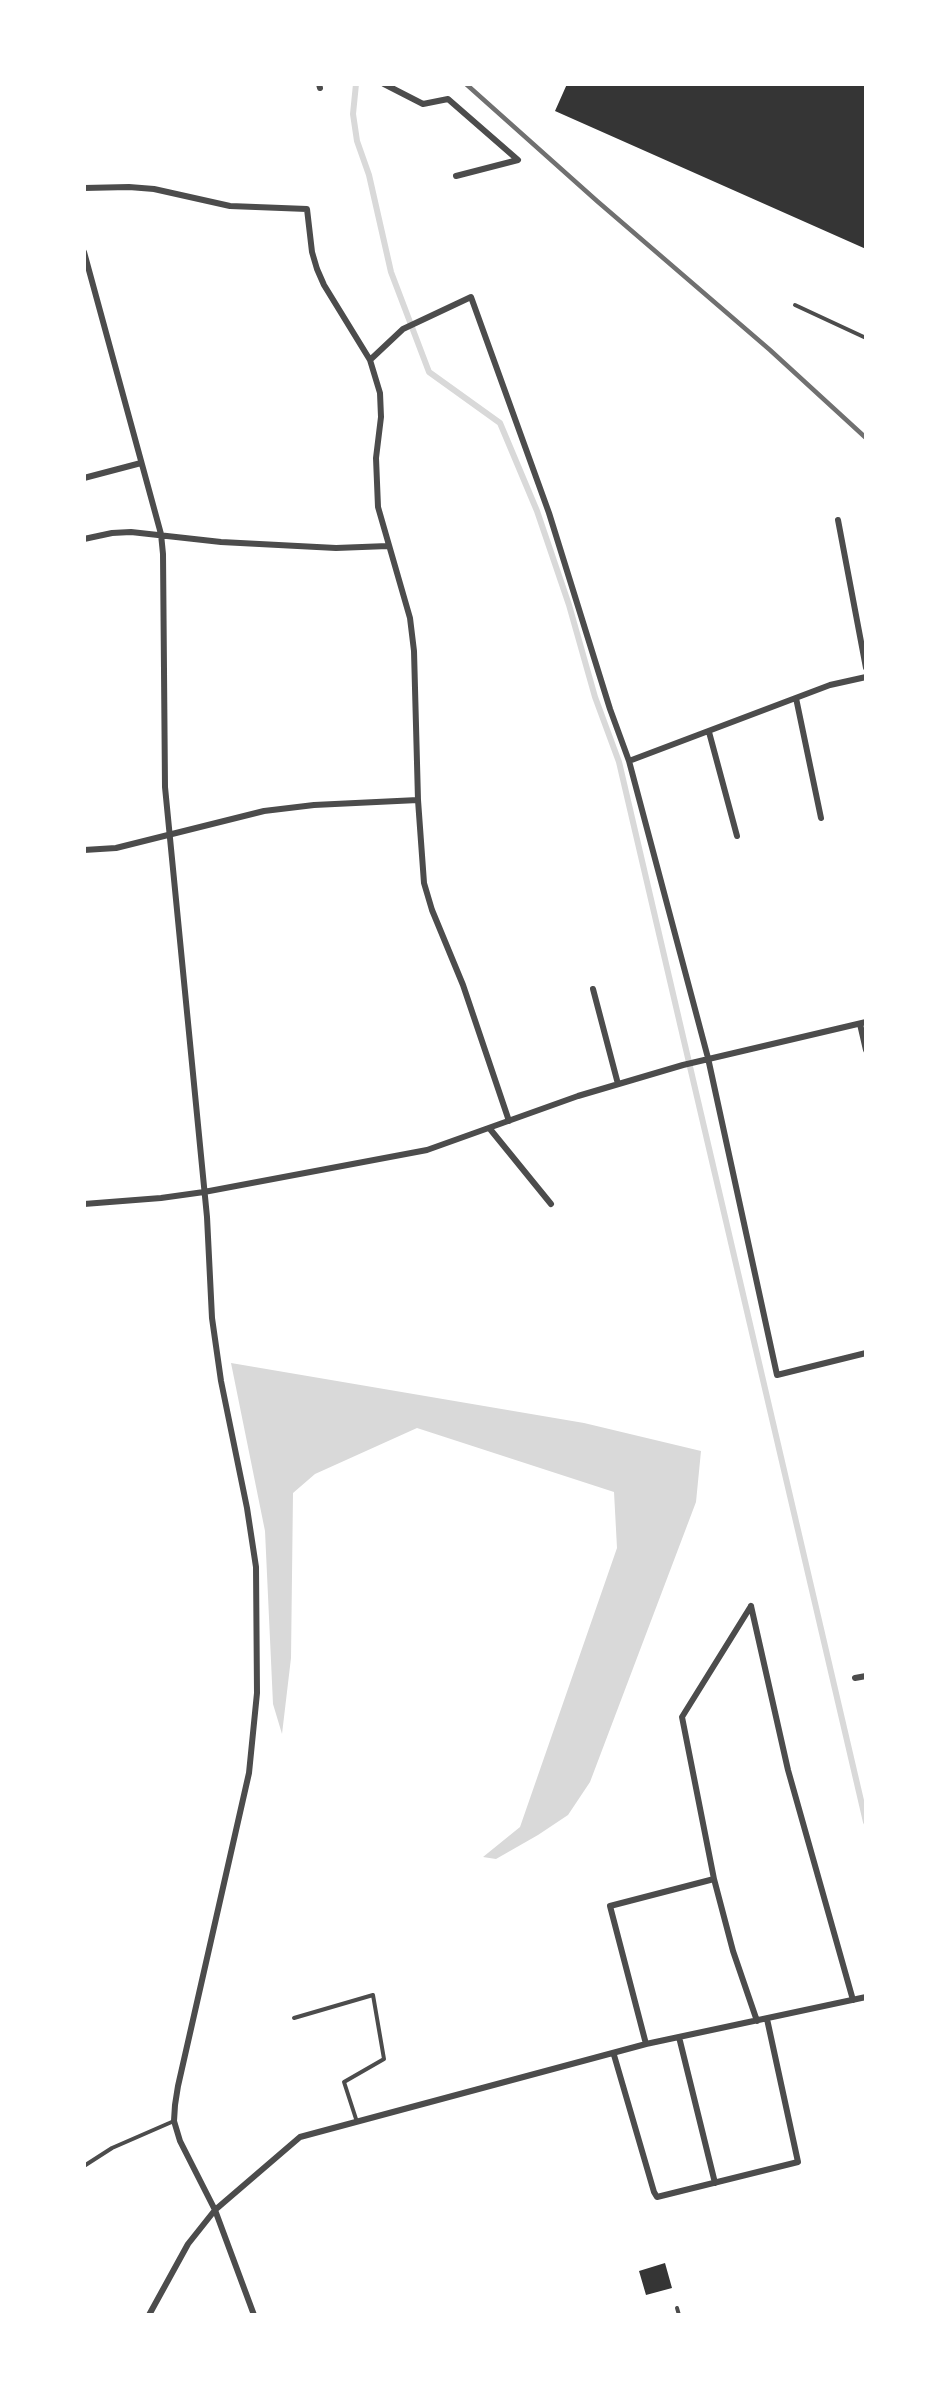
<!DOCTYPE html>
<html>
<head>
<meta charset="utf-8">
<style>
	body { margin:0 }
	#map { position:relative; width:950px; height:2399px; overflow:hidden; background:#fff; font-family:"Titillium Web",sans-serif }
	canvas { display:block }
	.frame { position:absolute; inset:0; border:86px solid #fff; pointer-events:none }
</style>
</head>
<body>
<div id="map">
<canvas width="950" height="2399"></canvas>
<div class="frame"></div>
</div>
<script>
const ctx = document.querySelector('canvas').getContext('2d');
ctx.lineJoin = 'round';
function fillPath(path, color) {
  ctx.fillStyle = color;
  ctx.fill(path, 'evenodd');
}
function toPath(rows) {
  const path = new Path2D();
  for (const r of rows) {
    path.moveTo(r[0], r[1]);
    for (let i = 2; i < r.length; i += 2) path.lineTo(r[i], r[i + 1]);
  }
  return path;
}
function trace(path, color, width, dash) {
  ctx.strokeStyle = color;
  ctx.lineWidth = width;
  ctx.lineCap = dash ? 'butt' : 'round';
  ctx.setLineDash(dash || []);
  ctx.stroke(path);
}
const water = toPath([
	[231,1363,584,1423,701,1451,696,1502,590,1782,568,1815,538,1835,496,1859,483,1857,520,1827,617,1548,614,1492,417,1428,315,1474,293,1493,291,1658,282,1734,273,1704,265,1531]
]);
const stream = toPath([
	[356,84,353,114,357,141,369,175,391,272,429,372,500,423,537,511,569,605,595,697,619,762,866,1822]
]);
const building = toPath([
	[567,84,866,84,866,249,555,111],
	[665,2263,672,2288,646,2295,639,2271]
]);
const service = toPath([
	[795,305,866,338],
	[294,2018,373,1995,384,2059,344,2082,357,2122],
	[84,2166,112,2148,174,2121],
	[677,2308,679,2315]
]);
const minor = toPath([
	[319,84,320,88],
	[384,84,423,104,448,99,518,160,456,176],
	[84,188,129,187,154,189,230,206,307,209,312,252,317,269,324,285,370,360,380,393,381,417,376,458,378,507,410,618,414,651,418,800,424,883,432,910,463,985,509,1121],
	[84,252,161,534,163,554,165,787,207,1217,212,1318,221,1381,247,1508,256,1567,257,1693,249,1773,178,2086,175,2105,174,2121,180,2141,215,2210,254,2315],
	[370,360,403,329,471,297,549,513,610,709,629,761,708,1058,777,1375,866,1353],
	[84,478,141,463],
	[838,520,866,668],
	[84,539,112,533,131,532,221,542,336,548,388,546],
	[796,698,821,818],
	[709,732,737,836],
	[629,761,830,685,866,677],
	[84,850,116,848,264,811,314,805,418,800],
	[593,989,618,1084],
	[860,1024,866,1050],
	[490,1129,551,1204],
	[84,1204,161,1198,204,1192,427,1150,578,1096,683,1065,866,1022],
	[751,1606,788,1770,853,2000],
	[855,1678,866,1676],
	[714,1879,733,1951,757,2021],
	[679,2037,715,2183],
	[646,2044,610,1906,714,1879,682,1717,751,1606],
	[614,2055,654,2192,657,2197,798,2162,767,2019],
	[149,2315,188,2244,215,2210,300,2137,646,2044,866,1997]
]);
const rail = toPath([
	[466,84,597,201,770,350,866,438]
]);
fillPath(water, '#d9d9d9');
trace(stream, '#d9d9d9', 6);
fillPath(building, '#353535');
trace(service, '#4c4c4c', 4);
trace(minor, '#4c4c4c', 6);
trace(rail, '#707070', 4.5);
</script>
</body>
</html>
